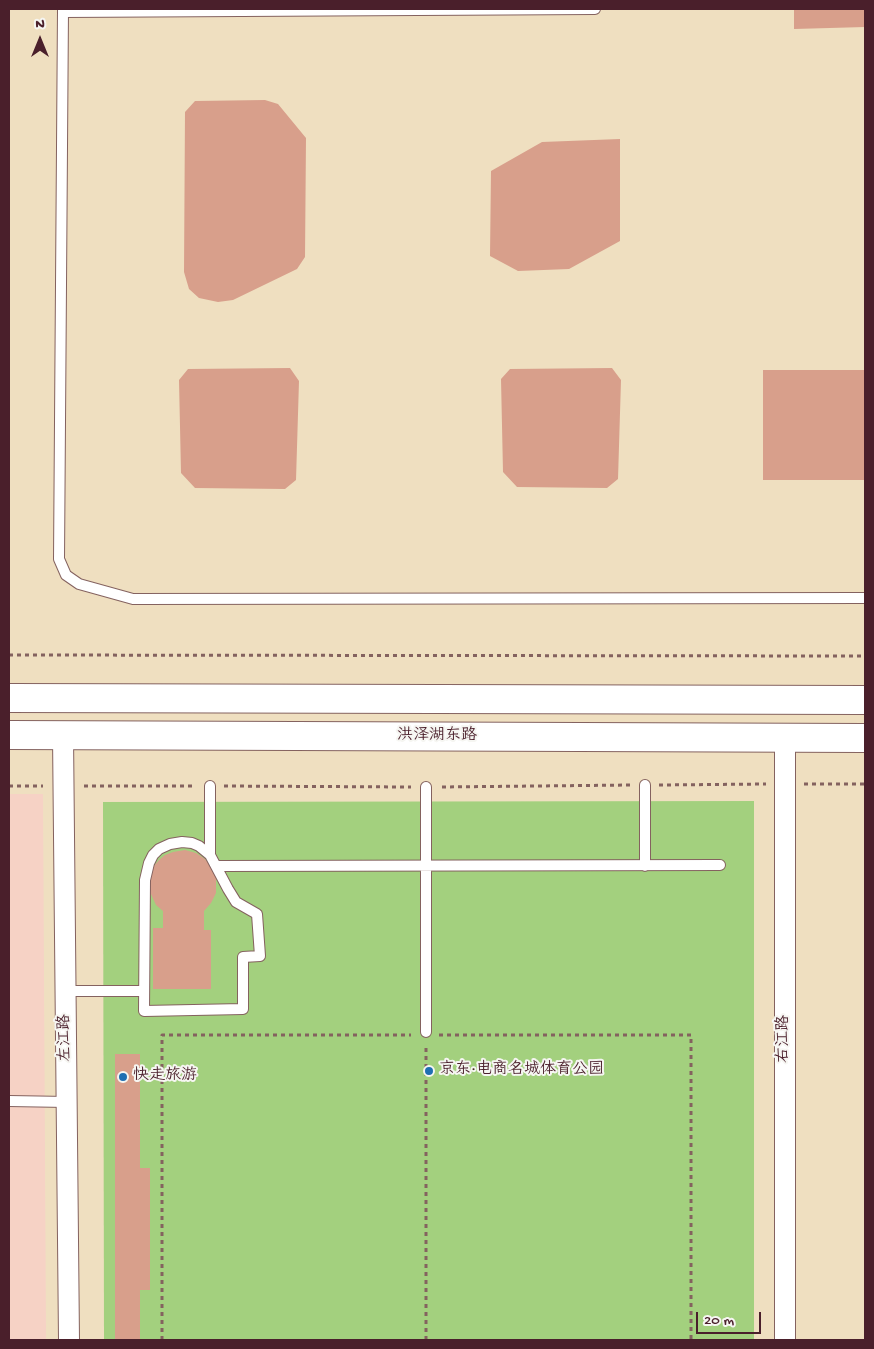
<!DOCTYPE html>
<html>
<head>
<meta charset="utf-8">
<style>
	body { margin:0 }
	#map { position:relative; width:874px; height:1349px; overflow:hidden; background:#efdfc0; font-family:"Gochi Hand",sans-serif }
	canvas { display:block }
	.frame { position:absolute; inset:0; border:10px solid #4a1f2b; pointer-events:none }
	.north { position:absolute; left:15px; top:15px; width:50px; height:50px; -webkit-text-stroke:4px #f6f6f2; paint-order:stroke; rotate:0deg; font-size:14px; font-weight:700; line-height:20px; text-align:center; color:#4a1f2b }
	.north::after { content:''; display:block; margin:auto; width:18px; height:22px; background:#4a1f2b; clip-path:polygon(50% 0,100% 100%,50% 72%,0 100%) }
	.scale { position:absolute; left:696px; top:1312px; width:65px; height:22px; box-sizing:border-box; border:2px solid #4a1f2b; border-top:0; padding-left:6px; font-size:15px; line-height:18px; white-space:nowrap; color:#4a1f2b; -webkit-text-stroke:4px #f6f6f2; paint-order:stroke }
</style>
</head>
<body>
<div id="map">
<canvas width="874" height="1349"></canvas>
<div class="frame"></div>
<div class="north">N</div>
<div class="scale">20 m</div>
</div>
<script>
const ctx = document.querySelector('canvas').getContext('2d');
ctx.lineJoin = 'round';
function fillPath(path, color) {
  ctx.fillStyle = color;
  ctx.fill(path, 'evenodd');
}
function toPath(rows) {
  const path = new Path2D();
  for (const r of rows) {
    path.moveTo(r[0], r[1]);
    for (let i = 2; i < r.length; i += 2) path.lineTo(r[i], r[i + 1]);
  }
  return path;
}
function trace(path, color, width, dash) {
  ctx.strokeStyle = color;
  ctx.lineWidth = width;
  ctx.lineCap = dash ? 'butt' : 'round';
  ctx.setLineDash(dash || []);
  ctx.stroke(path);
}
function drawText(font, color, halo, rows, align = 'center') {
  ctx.font = font + ' "Gochi Hand","LXGW WenKai TC",sans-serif';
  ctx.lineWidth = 4;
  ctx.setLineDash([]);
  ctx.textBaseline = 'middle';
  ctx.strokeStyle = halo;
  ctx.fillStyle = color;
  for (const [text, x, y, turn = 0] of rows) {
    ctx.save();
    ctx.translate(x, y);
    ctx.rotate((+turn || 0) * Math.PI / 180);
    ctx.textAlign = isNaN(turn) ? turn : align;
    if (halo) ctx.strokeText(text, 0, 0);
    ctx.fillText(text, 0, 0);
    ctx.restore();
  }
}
const built = toPath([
	[9,794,43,794,46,1340,9,1340]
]);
const green = toPath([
	[754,801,754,1340,104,1340,103,802]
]);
const building = toPath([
	[794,9,865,9,865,27,794,29],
	[265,100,278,104,306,138,305,257,297,269,233,300,218,302,199,298,189,289,184,272,185,112,195,101],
	[620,139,620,241,569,269,518,271,490,256,491,171,542,142],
	[290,368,299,381,296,480,285,489,195,488,181,473,179,380,188,369],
	[612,368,621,380,618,479,607,488,517,487,503,472,501,379,510,369],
	[763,370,865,370,865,480,763,480],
	[185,850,196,853,205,859,212,868,216,878,216,893,211,903,204,911,204,930,211,930,211,989,153,989,153,928,163,928,163,911,156,905,150,892,150,874,153,867,159,860,165,855,173,852],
	[115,1054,140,1054,140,1168,150,1168,150,1290,140,1290,140,1340,115,1340]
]);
const path = toPath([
	[9,655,865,656],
	[804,784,865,784],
	[659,785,766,784],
	[9,786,43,786],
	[84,786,196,786],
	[224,786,411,787],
	[442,787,631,785],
	[439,1035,691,1035,691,1340],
	[426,1048,426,1340],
	[162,1340,162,1035,411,1035]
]);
const service = toPath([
	[63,9,59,559,66,575,79,584,133,599,865,598],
	[63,12,595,9],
	[645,785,645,866],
	[210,786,210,855],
	[426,787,426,1032],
	[182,842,192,843,199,846,210,855,228,889,236,902,257,914,260,956,243,957,243,1009,144,1011,145,880,149,863,153,855,159,849,170,844,182,842],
	[217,866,720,865],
	[66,991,144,991],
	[9,1101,67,1102]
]);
const minor = toPath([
	[63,735,69,1340],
	[785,738,785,1340]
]);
const primary = toPath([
	[9,698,865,700],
	[9,735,865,738]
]);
const markers = [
	[429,1071,5,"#1f6fb2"],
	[123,1077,5,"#1f6fb2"]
];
const streetNames = [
	["洪泽湖东路",437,737],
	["左江路",66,1038,-91],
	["右江路",785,1039,-90]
];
const poiNames = [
	["京东·电商名城体育公园",439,1071],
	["快走旅游",133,1077]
];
fillPath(built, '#f6d2c5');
fillPath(green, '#a3d07e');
fillPath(building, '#d89f8b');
trace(service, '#84625f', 12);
trace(minor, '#84625f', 22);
trace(primary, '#84625f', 30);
trace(path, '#84625f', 3, [4, 4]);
trace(service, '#fff', 10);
trace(minor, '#fff', 20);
trace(primary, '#fff', 28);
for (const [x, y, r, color] of markers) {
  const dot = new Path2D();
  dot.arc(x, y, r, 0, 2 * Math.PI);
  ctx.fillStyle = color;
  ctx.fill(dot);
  trace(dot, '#f6f6f2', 2);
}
drawText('16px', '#4a1f2b', '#f6f6f2', streetNames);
drawText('16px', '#4a1f2b', '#f6f6f2', poiNames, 'left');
</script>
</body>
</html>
